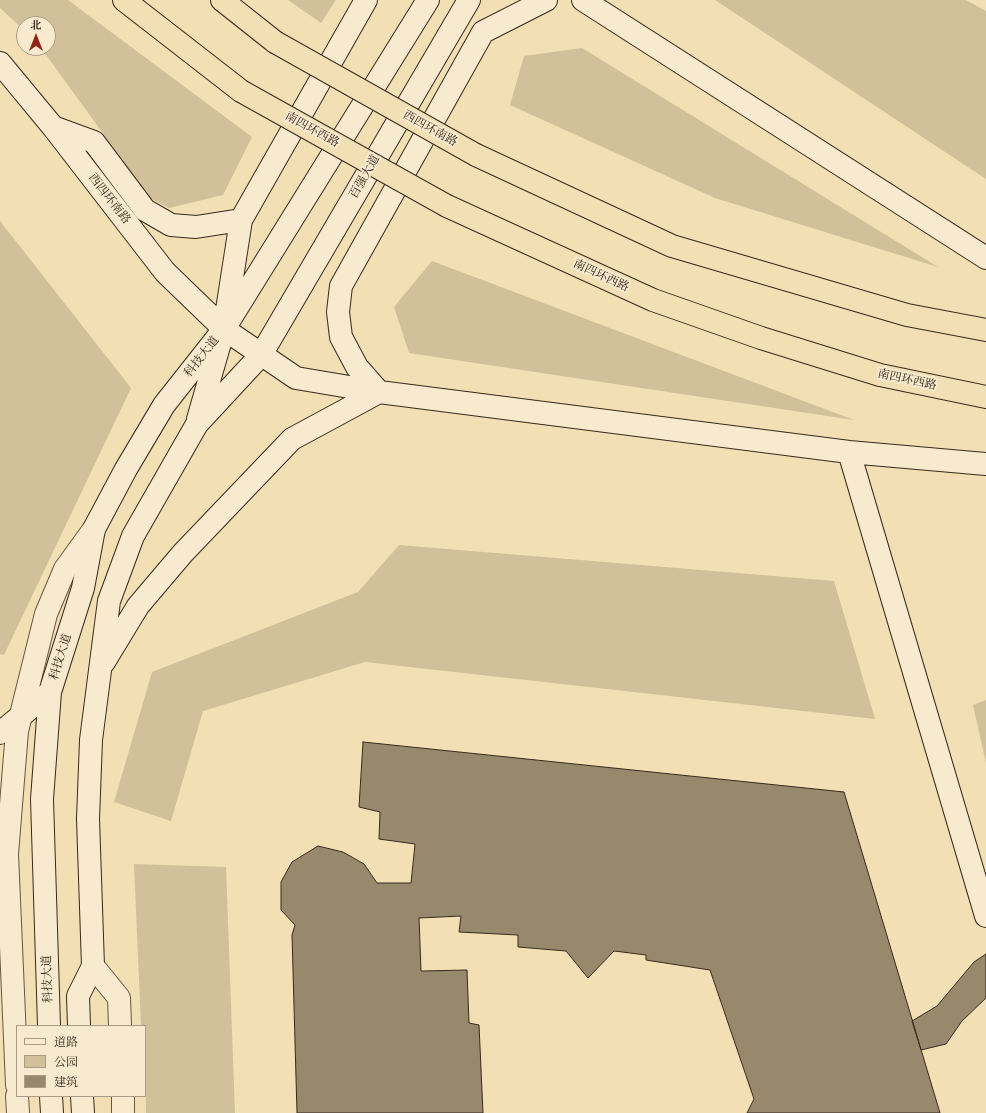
<!DOCTYPE html>
<html>
<head>
<meta charset="utf-8">
<style>
	body { margin:0 }
	#map { position:relative; width:986px; height:1113px; overflow:hidden; background:#f2dfb3; font-family:"Gentium Book Plus","Noto Serif SC",serif }
	canvas { display:block }
	.legend { position:absolute; left:16px; top:1025px; width:130px; height:72px; box-sizing:border-box; background:#f7eace; border:1px solid #aa9d88; margin:0; padding:5px 7px; list-style:none; font-size:12px; color:#372a1f }
	.legend li { display:flex; align-items:center; gap:8px; height:20px }
	.legend b { width:20px; border:1px solid #aa9d88 }
	.north { position:absolute; left:16px; top:16px; width:40px; height:40px; box-sizing:border-box; background:#f7eace; border:1px solid #aa9d88; border-radius:50%; rotate:0deg; font-size:11px; font-weight:700; line-height:16px; text-align:center; color:#372a1f }
	.north::after { content:''; display:block; margin:auto; width:14px; height:18px; background:#8f2418; clip-path:polygon(50% 0,100% 100%,50% 72%,0 100%) }
</style>
</head>
<body>
<div id="map">
<canvas width="986" height="1113"></canvas>
<ul class="legend">
<li><b style="height:5px;background:#f7eace"></b>道路</li>
<li><b style="height:11px;background:#d2c09a"></b>公园</li>
<li><b style="height:11px;background:#98886c"></b>建筑</li>
</ul>
<div class="north">北</div>
</div>
<script>
const ctx = document.querySelector('canvas').getContext('2d');
ctx.lineJoin = 'round';
function fillPath(path, color) {
  ctx.fillStyle = color;
  ctx.fill(path, 'evenodd');
}
function toPath(rows) {
  const path = new Path2D();
  for (const r of rows) {
    path.moveTo(r[0], r[1]);
    for (let i = 2; i < r.length; i += 2) path.lineTo(r[i], r[i + 1]);
  }
  return path;
}
function trace(path, color, width, dash) {
  ctx.strokeStyle = color;
  ctx.lineWidth = width;
  ctx.lineCap = dash ? 'butt' : 'round';
  ctx.setLineDash(dash || []);
  ctx.stroke(path);
}
function drawText(font, color, halo, rows, align = 'center') {
  ctx.font = font + ' "Gentium Book Plus","Noto Serif SC",serif';
  ctx.lineWidth = 4;
  ctx.setLineDash([]);
  ctx.textBaseline = 'middle';
  ctx.strokeStyle = halo;
  ctx.fillStyle = color;
  for (const [text, x, y, turn = 0] of rows) {
    ctx.save();
    ctx.translate(x, y);
    ctx.rotate((+turn || 0) * Math.PI / 180);
    ctx.textAlign = isNaN(turn) ? turn : align;
    if (halo) ctx.strokeText(text, 0, 0);
    ctx.fillText(text, 0, 0);
    ctx.restore();
  }
}
const green = toPath([
	[0,0,68,0,252,137,223,195,169,208,150,198,41,48,48,48,48,24,24,24,24,30,0,8],
	[288,0,336,0,321,23],
	[715,0,966,0,986,11,986,179],
	[582,48,938,267,715,198,510,105,524,56],
	[0,221,131,388,4,655,0,654],
	[432,261,854,420,409,353,394,307],
	[399,545,834,581,875,719,365,662,203,711,171,821,114,802,152,672,358,592],
	[986,700,986,763,973,705],
	[134,864,226,867,235,1113,146,1113,145,1026,141,1026]
]);
const building = toPath([
	[363,742,844,792,940,1113,747,1113,754,1099,710,970,646,960,646,955,614,951,588,978,566,951,518,947,518,935,459,932,461,916,419,918,421,971,467,970,469,1023,479,1025,483,1113,297,1113,292,935,295,925,281,910,281,882,292,862,318,846,343,852,364,864,377,883,411,883,415,844,379,839,380,812,359,807,363,742],
	[986,954,986,998,962,1021,946,1044,921,1050,912,1021,937,1006,974,962,986,954]
]);
const street = toPath([
	[93,966,119,998,120,1026],
	[17,1085,7,854,17,731,46,614,65,569,94,529],
	[17,1096,18,1113],
	[123,1096,123,1113]
]);
const secondary = toPath([
	[583,0,986,258],
	[0,63,53,127,165,272,224,329,296,378,379,392,849,452,986,464],
	[53,127,94,142,145,210,171,225,196,227,241,220,366,0],
	[198,419,224,329,241,220],
	[849,452,986,916],
	[104,662,138,606,183,553,292,439,379,392,357,367,341,337,338,312,341,286,483,32,546,0],
	[0,733,50,692],
	[49,1026,42,799,50,692,83,588,94,529,126,469,164,405,224,329,428,0],
	[79,1026,78,996,93,966,88,819,91,740,109,601,133,536,197,424,261,355,469,0],
	[51,1096,52,1113],
	[82,1096,83,1113]
]);
const highway = toPath([
	[124,0,241,91],
	[222,0,275,42],
	[476,155,672,246,907,315,986,330],
	[447,206,653,300,761,338,880,375,986,397]
]);
const highwayBridge = toPath([
	[275,42,476,155],
	[241,91,447,206]
]);
const streetNames = [
	["西四环南路",430,129,29],
	["南四环西路",312,130,29],
	["百强大道",365,177,-60],
	["西四环南路",109,199,52],
	["南四环西路",601,276,25],
	["科技大道",202,357,-52],
	["南四环西路",907,380,12],
	["科技大道",61,657,-73],
	["科技大道",48,979,-92]
];
fillPath(green, '#d2c09a');
fillPath(building, '#98886c');
trace(building, '#372a1f', 1);
trace(street, '#665744', 24);
trace(secondary, '#372a1f', 24);
trace(highway, '#372a1f', 24);
trace(street, '#f7eace', 22);
trace(secondary, '#f7eace', 22);
trace(highway, '#f2dfb3', 22);
trace(highwayBridge, '#372a1f', 24, []);
trace(highwayBridge, '#f2dfb3', 22);
drawText('12px', '#372a1f', '#f7eace', streetNames);
</script>
</body>
</html>
